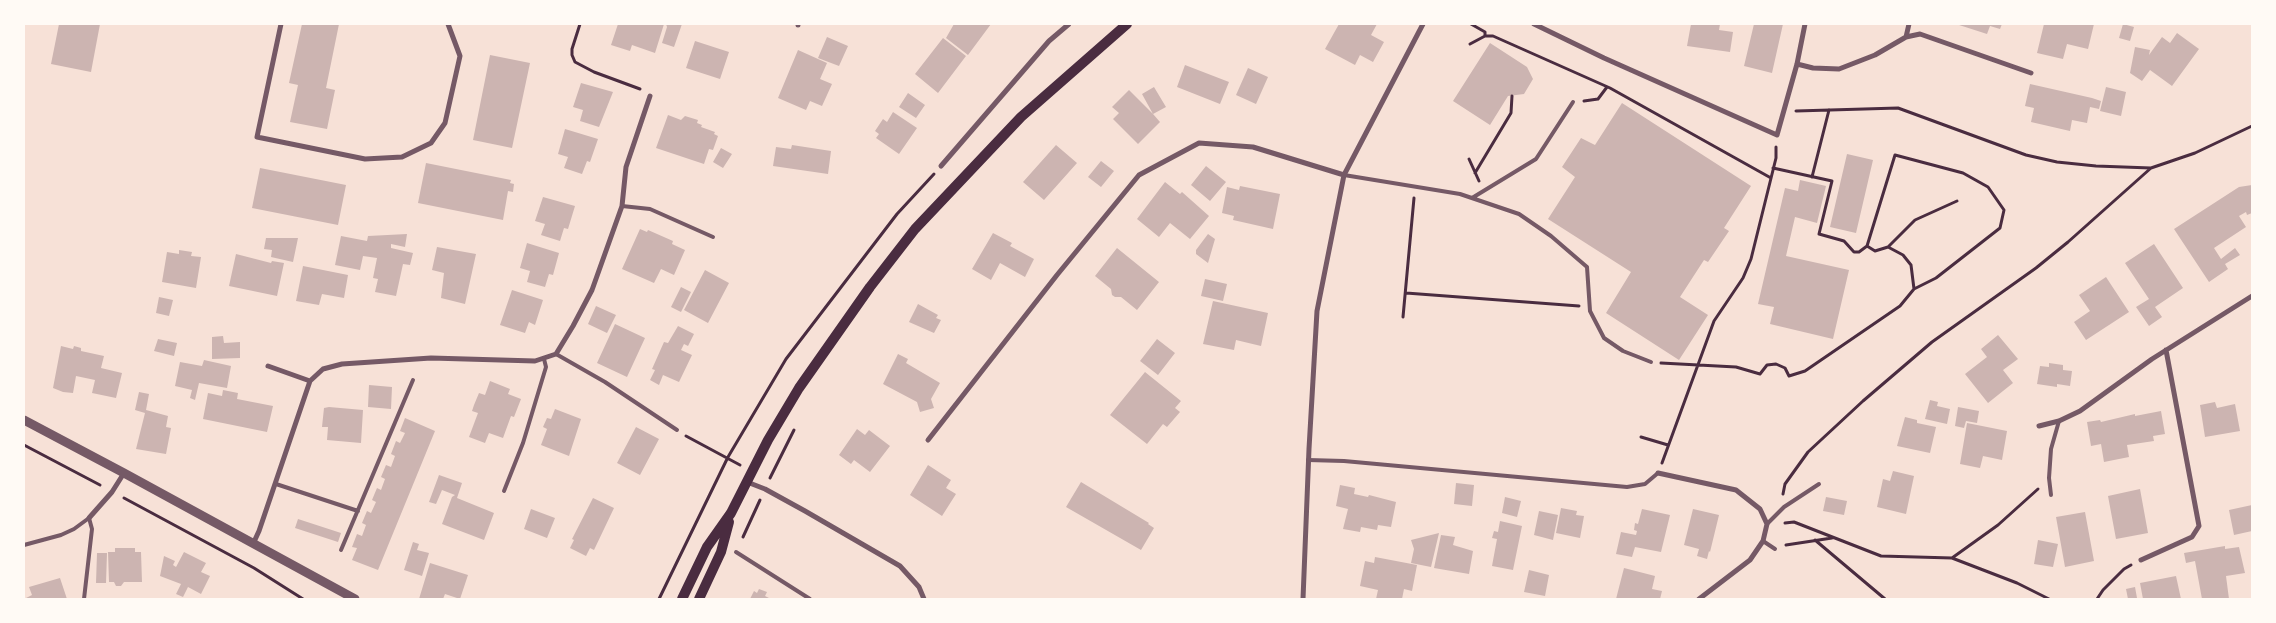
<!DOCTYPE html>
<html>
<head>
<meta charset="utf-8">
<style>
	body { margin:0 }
	#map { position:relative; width:2276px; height:623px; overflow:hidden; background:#f7e1d7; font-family:Commissioner,sans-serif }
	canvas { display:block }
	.frame { position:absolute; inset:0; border:25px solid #fffaf5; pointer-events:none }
</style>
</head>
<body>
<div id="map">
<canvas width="2276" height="623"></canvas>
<div class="frame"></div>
</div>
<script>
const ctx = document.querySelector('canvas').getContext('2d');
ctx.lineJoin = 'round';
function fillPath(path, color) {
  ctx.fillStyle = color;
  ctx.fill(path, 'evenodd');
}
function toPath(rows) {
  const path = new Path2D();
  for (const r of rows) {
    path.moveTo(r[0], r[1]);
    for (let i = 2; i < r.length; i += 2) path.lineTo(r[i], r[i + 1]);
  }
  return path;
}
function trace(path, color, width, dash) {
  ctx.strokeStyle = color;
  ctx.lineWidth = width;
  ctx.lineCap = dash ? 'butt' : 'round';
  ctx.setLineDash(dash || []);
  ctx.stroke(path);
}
const building = toPath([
	[59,24,100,24,91,72,51,64],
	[302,24,339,24,326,88,335,90,327,129,290,122,298,85,289,83],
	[618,24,664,24,655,53,632,45,630,51,611,45],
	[666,24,682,24,674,47,662,43,667,27],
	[954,24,991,24,968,55,946,38],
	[1339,24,1377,24,1371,35,1384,42,1373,62,1360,55,1355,65,1325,49],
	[1691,24,1720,24,1719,30,1733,32,1730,52,1687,46],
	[1754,24,1783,24,1772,73,1744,66],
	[1956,24,2002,24,2000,29,1990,26,1987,34],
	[2044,24,2094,24,2088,49,2067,44,2063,59,2037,53],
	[2123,24,2134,27,2130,41,2119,38],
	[2177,33,2199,49,2172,86,2150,70,2142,81,2130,73,2135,47,2150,50,2149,55,2162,37,2170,43],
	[827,37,848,46,839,66,818,58],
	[943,38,966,56,938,93,915,74],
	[695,41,729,52,720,79,686,68],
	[1490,43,1527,67,1533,79,1524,94,1508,96,1490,125,1453,101],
	[798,50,827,63,820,79,832,84,822,106,810,101,806,110,778,98],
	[490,55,530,63,512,148,473,140],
	[1185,65,1229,82,1220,104,1177,87],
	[1248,68,1268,77,1256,104,1236,95],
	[581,83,613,92,599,127,580,121,583,110,573,107],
	[2030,84,2092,98,2101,101,2099,109,2090,107,2087,123,2072,120,2070,131,2031,122,2034,108,2025,106],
	[1154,87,1166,107,1153,114,1160,122,1138,144,1113,119,1119,113,1112,107,1129,90,1153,114,1142,94],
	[2106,87,2126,92,2121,116,2100,111],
	[908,93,925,105,916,118,899,107],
	[1622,103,1751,186,1724,228,1729,231,1708,262,1704,260,1680,297,1708,315,1679,360,1606,313,1631,272,1548,219,1575,177,1562,167,1581,138,1595,145],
	[893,112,917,128,899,154,876,138,879,134,875,131,883,119,887,122],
	[668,115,681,120,685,116,698,120,697,123,702,125,701,127,715,132,714,134,718,136,713,150,709,149,704,164,656,148],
	[565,129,598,139,590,162,587,161,582,174,564,168,568,157,558,154],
	[792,145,831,151,828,174,773,166,776,147,791,149],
	[1056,145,1077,163,1044,200,1023,182],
	[721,148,732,154,723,168,713,162],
	[1847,154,1873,160,1856,233,1830,227],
	[1101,161,1114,171,1101,187,1088,177],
	[426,163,511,180,510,183,514,184,513,192,508,191,503,220,418,203],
	[1206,166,1226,182,1210,201,1191,185],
	[260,168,346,185,338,225,252,208],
	[1800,180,1826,186,1817,223,1795,217,1786,256,1849,270,1833,339,1770,324,1774,307,1758,304,1785,188,1798,191],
	[1165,182,1180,194,1182,192,1209,216,1190,239,1170,223,1159,237,1137,219],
	[2252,185,2252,213,2247,215,2246,212,2239,216,2246,227,2214,248,2221,259,2235,248,2240,255,2225,264,2228,269,2209,282,2174,229,2239,187],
	[1240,186,1280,194,1273,229,1233,220,1234,216,1222,213,1227,187,1239,190],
	[543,197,575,206,568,229,564,228,560,241,541,235,545,224,535,221],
	[640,229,647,232,648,230,673,241,672,244,685,250,674,275,661,269,654,283,622,269],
	[993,233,1012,243,1010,246,1034,259,1025,277,1000,263,991,280,972,269],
	[407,234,405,247,391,244,391,248,413,253,410,265,403,264,396,296,375,292,378,279,373,278,377,258,363,256,360,270,335,265,341,236,367,241,368,236],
	[1208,234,1215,239,1208,263,1196,254,1196,250],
	[266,238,298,238,293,262,271,257,272,250,264,249],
	[527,243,559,253,553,275,549,274,545,287,527,282,530,271,520,268],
	[2154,244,2183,288,2155,307,2162,317,2149,326,2136,307,2149,299,2125,263],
	[437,247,476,254,465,304,441,298,444,273,432,270],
	[1117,248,1159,282,1137,310,1121,297,1115,297,1112,295,1111,289,1095,276],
	[179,250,192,252,191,256,201,257,196,288,162,282,167,252,179,254],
	[236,254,271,263,272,261,284,263,277,296,229,286],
	[303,266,348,275,344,298,322,294,319,305,296,301],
	[705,270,729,283,708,323,684,310],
	[2106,277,2129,312,2086,340,2074,322,2090,311,2079,295],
	[1205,279,1227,284,1223,301,1201,296],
	[681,287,691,292,681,312,671,307],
	[512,290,543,300,535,325,529,322,525,333,500,325],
	[159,297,173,300,169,316,156,313],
	[1213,301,1268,313,1261,346,1236,340,1234,350,1203,344],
	[918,304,938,315,936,318,941,320,934,333,909,322],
	[596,306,616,315,607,333,588,324],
	[615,324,645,338,627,377,597,363],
	[678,326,694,334,688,346,684,344,681,350,692,355,679,382,663,375,659,385,650,380,655,370,652,369,664,342,668,343],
	[1998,335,2018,359,2003,370,2013,383,1988,403,1965,374,1987,357,1981,349],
	[223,336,224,343,240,342,240,358,212,359,212,337],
	[158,339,177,343,174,356,154,351],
	[1157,339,1175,353,1158,375,1140,361],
	[61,346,73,349,74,346,81,348,81,351,104,356,101,368,122,373,116,398,92,393,95,380,76,376,73,393,63,392,53,388],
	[898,354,908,359,906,363,940,383,931,399,934,408,920,412,917,402,883,384],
	[204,360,231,366,227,388,199,383,195,400,190,398,192,390,175,386,180,362,202,366],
	[2049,363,2063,365,2063,370,2072,371,2070,386,2057,384,2057,387,2037,384,2040,366,2049,367],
	[1145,372,1181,401,1175,408,1180,412,1167,427,1163,424,1147,444,1110,415],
	[490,381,510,389,508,394,521,399,514,417,511,416,503,438,489,433,485,443,469,437,478,413,472,411,474,405,479,393,485,395],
	[369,385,392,387,391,409,368,407],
	[223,390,238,393,237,399,273,406,267,432,203,419,208,393,222,396],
	[139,392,149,394,146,410,168,416,166,427,171,428,166,454,136,449,145,413,135,410],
	[1930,400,1938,402,1937,406,1950,409,1947,424,1925,419],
	[2215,402,2217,408,2235,404,2240,431,2205,437,2200,405],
	[329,407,363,410,361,443,327,440,328,427,322,427,324,408],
	[1958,407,1979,411,1977,423,1966,421,1964,428,1955,426],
	[555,409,581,419,569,456,541,445,547,429,543,427,547,418,551,419],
	[2161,411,2165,434,2153,436,2154,441,2127,445,2129,457,2104,462,2101,444,2091,446,2087,422,2100,420,2101,422,2135,414,2135,416],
	[1905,417,1917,420,1917,423,1936,427,1930,453,1897,446],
	[405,418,435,431,378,570,352,560,357,548,352,547,357,534,362,536,366,525,362,523,367,511,371,513,376,502,372,500,377,488,381,490,385,479,381,477,386,465,391,467,395,456,391,454,396,441,400,443,405,433,400,431],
	[1967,423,2007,431,2002,460,1983,456,1980,468,1960,464],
	[636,427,659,439,640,475,617,463],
	[857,429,865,435,869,430,890,446,870,472,854,460,851,464,839,455],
	[928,465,951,480,946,488,956,494,942,516,910,495],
	[1893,471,1914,476,1906,514,1877,507,1883,479,1890,481],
	[439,475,462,483,457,498,494,513,484,540,442,524,452,497,455,495,442,490,436,504,429,502],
	[1081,482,1149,523,1148,524,1154,528,1141,550,1066,507],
	[1456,483,1474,485,1472,506,1454,504],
	[1340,485,1355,488,1354,494,1368,497,1369,495,1396,502,1391,527,1378,525,1377,530,1361,527,1360,532,1343,529,1348,509,1336,506],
	[2140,489,2148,533,2116,539,2108,496],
	[1505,497,1521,501,1517,517,1502,513],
	[1826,497,1847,501,1844,515,1823,511],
	[593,498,614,508,594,550,590,548,586,556,570,548,574,540,572,539],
	[2252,505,2252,531,2234,535,2229,510],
	[1561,508,1577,511,1576,515,1584,516,1580,538,1556,533],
	[531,509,555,518,547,538,524,529],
	[1642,509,1670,515,1661,552,1635,547,1632,557,1616,554,1621,532,1636,535,1637,531,1634,530,1635,523,1638,524],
	[1693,509,1719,515,1710,552,1709,551,1707,559,1697,556,1699,549,1684,545],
	[1539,511,1558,515,1553,540,1534,535],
	[2085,512,2094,561,2065,567,2056,517],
	[298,519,341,533,338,542,295,528],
	[1500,521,1522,526,1513,570,1492,566,1497,539,1492,538,1494,531,1498,532],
	[1439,533,1431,567,1411,563,1414,549,1411,540],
	[1441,535,1455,537,1453,545,1473,551,1469,574,1434,568],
	[2038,540,2058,544,2053,567,2034,564],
	[413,542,419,544,417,550,429,553,422,576,404,570],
	[2225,546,2225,549,2239,547,2245,573,2226,576,2229,599,2202,599,2195,561,2186,563,2184,553],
	[115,548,135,548,135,552,141,552,142,582,124,582,121,586,116,586,114,582,109,582,108,552,115,552],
	[184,552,206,563,201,572,210,576,201,594,188,587,183,597,176,594,181,584,160,576,164,556,175,561,173,565,176,567],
	[97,553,107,553,106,583,96,583],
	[1375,557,1417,565,1412,591,1404,589,1402,599,1376,599,1378,590,1360,586,1365,561,1374,563],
	[430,563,468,575,460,599,445,594,443,599,419,599],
	[1624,568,1655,576,1652,589,1662,591,1660,599,1616,599],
	[1529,570,1549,575,1545,596,1524,592],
	[2176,576,2181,599,2143,599,2140,583],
	[60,578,67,599,24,599,32,595,29,587],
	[2135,587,2137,598,2128,599,2126,589],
	[759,589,767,592,765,596,771,599,750,599,754,591,757,593]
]);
const path = toPath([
	[580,24,572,49,572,55,575,62,594,72,640,89],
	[1471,24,1485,32,1485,36],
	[1470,44,1485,36,1493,36,1610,88,1771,178],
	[1584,101,1598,99,1607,87],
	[1796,111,1898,108,2026,155,2057,162,2096,166,2151,168,2195,153,2252,126],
	[1469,159,1479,181],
	[1475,173,1511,113,1512,96],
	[1812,177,1829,110],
	[1867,246,1875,251,1888,247,1915,220,1957,201],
	[1888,247,1903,255,1911,265,1914,289],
	[1406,293,1579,306],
	[1403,317,1414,198],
	[1661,363,1736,367,1760,374,1767,365,1776,364,1785,368,1789,376,1805,371,1900,306,1914,289,1936,278,2000,228,2004,210,1988,187,1963,173,1895,155,1867,246,1859,252,1854,252,1844,241,1819,234,1832,181,1773,168],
	[686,436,740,465],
	[1641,437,1668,445],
	[24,445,100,485],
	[1662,463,1714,321,1743,278,1751,259,1776,158,1776,147],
	[770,478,794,430],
	[1783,494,1785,484,1808,452,1863,401,1932,342,2036,268,2068,242,2151,168],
	[124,498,254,568,303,599],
	[1785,523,1794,522,1881,556,1952,558,2017,583,2049,599],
	[743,537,760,500],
	[1815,540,1885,599],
	[1786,545,1832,538],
	[1952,558,1998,525,2038,489],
	[659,599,728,457,786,359,897,214,934,174],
	[2097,599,2103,590,2124,569,2131,565]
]);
const service = toPath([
	[1344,175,1460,194,1519,214,1551,236,1587,267,1590,311,1604,338,1623,351,1651,362],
	[1472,198,1536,159,1573,102],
	[622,206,650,209,713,237],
	[556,354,605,382,677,430],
	[1308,460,1344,461,1627,487,1645,484,1658,473],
	[276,484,358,511],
	[504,491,523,443,546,367,544,359],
	[2051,495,2049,478,2051,449,2059,421],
	[1767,524,1784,507,1819,484],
	[1763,541,1775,549],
	[24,545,61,535,74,529,89,518,92,529,84,599],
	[341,550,413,380],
	[736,552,810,599]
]);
const minor = toPath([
	[281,24,257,137,365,159,402,157,431,143,445,123,460,56,448,24],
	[1534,24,1604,58,1777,135,1797,64,1805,24],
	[798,25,798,24],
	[1906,37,1909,24],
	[1797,64,1813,68,1839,69,1875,55,1906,37,1920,34,2031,73],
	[941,166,1049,41,1069,24],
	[268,366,310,381],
	[2039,426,2059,421,2080,411,2152,359,2252,296],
	[928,440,1057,275,1139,175,1199,143,1253,147,1344,175],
	[1658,473,1736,490,1760,509,1767,524,1763,541,1750,560,1699,599],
	[747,482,765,489,805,511,900,566,919,587,924,599],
	[89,518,112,492,124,473],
	[253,544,259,531,310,381,323,369,342,364,431,358,535,361,556,354,573,326,592,290,622,206,626,167,650,96],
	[2141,560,2192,537,2199,526,2166,350],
	[1303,599,1309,449,1317,311,1344,175,1423,24]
]);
const tertiary = toPath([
	[24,420,124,473,355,599]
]);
const secondary = toPath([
	[682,599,707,547,731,513,768,440,799,388,870,287,915,229,1021,117,1127,24],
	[699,599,721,552,729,522]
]);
fillPath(building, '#ccb4b1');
trace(path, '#4a2c40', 3);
trace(service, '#755966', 4);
trace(minor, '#755966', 5);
trace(tertiary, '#755966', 9);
trace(secondary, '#4a2c40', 10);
</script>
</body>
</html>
